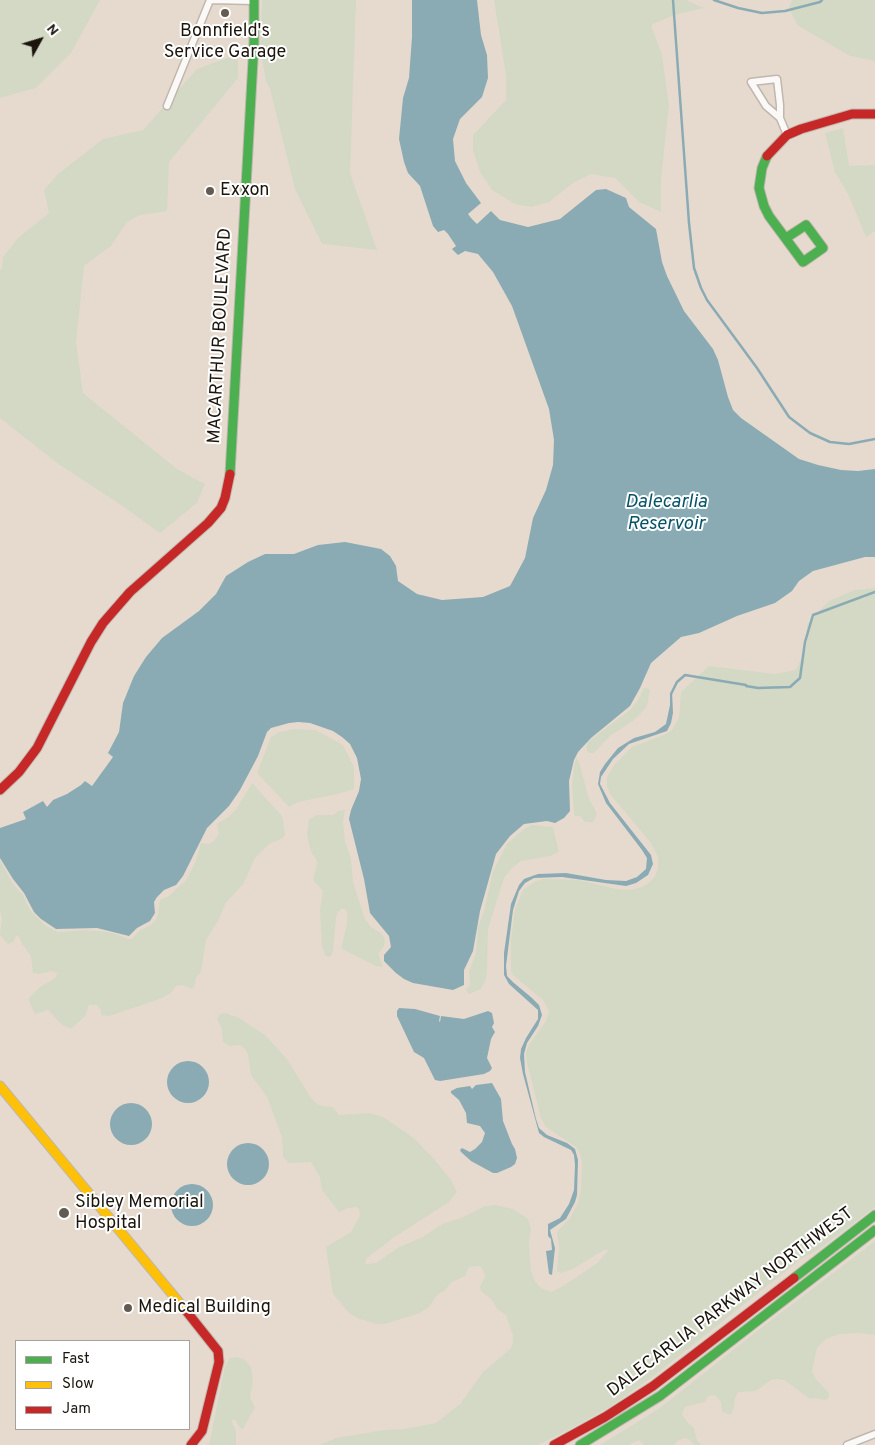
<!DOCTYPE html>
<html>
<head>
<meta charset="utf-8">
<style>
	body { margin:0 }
	#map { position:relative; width:875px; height:1445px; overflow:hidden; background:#e6dace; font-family:Overpass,sans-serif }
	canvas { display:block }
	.legend { position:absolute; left:15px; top:1340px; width:175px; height:90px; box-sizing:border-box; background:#fff; border:1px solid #a4a19e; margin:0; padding:6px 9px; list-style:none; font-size:15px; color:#1c150d }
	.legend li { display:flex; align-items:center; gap:10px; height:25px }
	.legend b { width:25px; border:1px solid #a4a19e }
	.north { position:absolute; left:15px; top:15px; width:50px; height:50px; -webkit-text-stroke:4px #fff; paint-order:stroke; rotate:51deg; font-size:14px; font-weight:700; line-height:20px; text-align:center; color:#1c150d }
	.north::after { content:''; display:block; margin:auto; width:18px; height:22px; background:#1c150d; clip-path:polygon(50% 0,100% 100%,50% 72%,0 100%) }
</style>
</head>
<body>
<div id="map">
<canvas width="875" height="1445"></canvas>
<ul class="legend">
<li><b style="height:6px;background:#4caf50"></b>Fast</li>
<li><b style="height:6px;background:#ffc107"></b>Slow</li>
<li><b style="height:6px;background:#c62828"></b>Jam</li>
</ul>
<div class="north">N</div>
</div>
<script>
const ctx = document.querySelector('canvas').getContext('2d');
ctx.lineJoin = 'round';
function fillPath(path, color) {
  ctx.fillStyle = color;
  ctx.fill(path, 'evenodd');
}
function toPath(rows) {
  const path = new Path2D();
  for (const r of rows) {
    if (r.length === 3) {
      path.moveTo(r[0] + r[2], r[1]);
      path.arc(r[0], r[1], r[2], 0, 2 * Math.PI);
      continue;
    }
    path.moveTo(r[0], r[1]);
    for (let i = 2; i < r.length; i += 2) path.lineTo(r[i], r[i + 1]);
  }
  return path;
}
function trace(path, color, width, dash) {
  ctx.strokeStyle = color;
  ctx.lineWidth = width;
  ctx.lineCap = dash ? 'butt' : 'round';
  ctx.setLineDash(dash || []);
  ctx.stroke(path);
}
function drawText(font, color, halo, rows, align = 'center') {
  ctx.font = font + ' Overpass,sans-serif';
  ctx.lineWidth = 4;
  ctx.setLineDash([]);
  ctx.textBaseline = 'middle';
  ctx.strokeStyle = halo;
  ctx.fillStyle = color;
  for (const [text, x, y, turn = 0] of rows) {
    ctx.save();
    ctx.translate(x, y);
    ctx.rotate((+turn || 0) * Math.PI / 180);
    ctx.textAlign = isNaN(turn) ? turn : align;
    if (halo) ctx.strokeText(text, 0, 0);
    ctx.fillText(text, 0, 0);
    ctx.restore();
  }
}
const green = toPath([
	[0,0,100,0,71,53,36,88,0,98],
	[262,0,356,0,350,173,377,250,322,244,295,189,270,89,266,81,260,49],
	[494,0,686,0,704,8,674,15,651,25,662,55,669,106,661,179,661,212,639,202,615,178,591,174,573,183,549,202,531,207,515,204,492,190,480,172,473,150,473,135,506,100,506,75],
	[792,0,875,0,875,61,850,56,797,25,789,8],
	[238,54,238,78,169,162,167,211,140,215,127,222,111,246,84,266,76,342,83,393,177,469,205,484,197,503,160,533,121,505,57,463,0,418,0,270,2,268,3,257,18,238,49,213,44,190,58,174,103,139,143,130,197,69],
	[843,128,849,166,875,165,875,231,866,237,848,194,835,172,825,133],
	[875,588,875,1207,818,1250,801,1259,655,1375,611,1406,572,1428,538,1445,319,1445,336,1438,384,1430,404,1429,436,1423,460,1404,483,1372,510,1349,513,1343,513,1336,506,1315,497,1309,492,1300,481,1291,480,1287,485,1276,483,1270,480,1266,469,1267,465,1276,452,1282,444,1291,437,1295,429,1307,420,1313,385,1324,376,1324,357,1318,349,1313,333,1294,326,1247,351,1232,360,1215,359,1209,356,1207,348,1208,339,1212,322,1190,320,1177,311,1162,289,1163,283,1157,282,1137,267,1097,251,1075,248,1055,245,1049,240,1045,230,1046,223,1042,222,1029,217,1019,220,1014,226,1013,239,1018,265,1035,287,1059,311,1098,317,1104,322,1106,333,1107,339,1115,369,1113,383,1117,414,1138,435,1160,451,1180,457,1192,449,1202,393,1238,367,1258,365,1263,368,1264,376,1263,399,1247,423,1237,442,1224,461,1218,485,1206,495,1205,513,1209,528,1219,531,1229,529,1243,531,1271,535,1281,541,1288,551,1292,563,1286,596,1264,609,1250,604,1250,573,1269,561,1273,557,1271,559,1247,557,1235,557,1232,570,1218,578,1203,581,1189,582,1162,580,1154,576,1147,546,1127,541,1118,527,1063,526,1053,529,1045,546,1021,549,1011,543,1000,513,975,511,971,511,940,515,910,520,897,523,890,534,882,543,879,579,880,616,889,630,890,642,887,650,882,655,876,658,868,658,857,651,843,610,794,607,786,607,777,615,764,632,747,664,735,672,730,679,718,681,692,709,666,775,674,796,670,806,649,807,624,829,601,855,590],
	[644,688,650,689,647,706,643,711,634,720,610,736,594,753,589,753,586,748,588,742,631,709,638,700],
	[295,729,316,730,343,745,354,767,354,789,338,794,298,802,289,807,257,773,271,737,279,732],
	[576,758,579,762,589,799,597,813,594,821,592,822,585,822,580,816,575,816,574,814,572,785,574,767],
	[252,783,281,815,283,819,285,835,283,838,269,844,255,858,244,883,225,904,218,921,206,940,201,972,196,978,194,987,192,989,183,985,176,986,170,994,157,1000,109,1016,101,1015,101,1010,97,1005,89,1005,85,1016,71,1029,61,1024,48,1010,35,1014,29,1001,29,998,40,987,55,978,58,973,51,971,39,974,33,973,31,956,22,944,19,937,17,935,13,942,8,944,0,935,2,918,0,911,0,860,13,884,23,895,30,910,46,926,58,932,85,930,100,931,113,933,128,939,132,939,140,930,149,926,155,921,158,915,160,900,169,896,187,879,195,863,201,843,209,844,214,841,219,833,217,824,228,817,236,810],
	[345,810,343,822,345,841,351,859,353,882,365,919,371,927,381,933,385,939,384,946,378,954,383,967,376,966,342,949,342,945,347,924,347,912,345,909,341,909,338,912,336,918,333,952,331,956,328,957,325,955,322,946,320,910,323,891,313,880,317,864,316,859,312,854,309,845,307,834,309,819,317,815,333,815,338,811],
	[532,825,553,827,559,852,550,856,521,861,512,868,504,878,488,929,487,969,486,980,481,989,469,994,466,990,470,985,469,971,476,953,478,927,484,911,493,871,507,844,524,829],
	[875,1241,875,1335,859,1333,839,1334,826,1339,817,1348,812,1371,815,1378,829,1393,829,1397,826,1400,815,1398,810,1399,784,1380,777,1379,771,1380,756,1391,738,1392,735,1398,734,1408,731,1415,722,1412,721,1402,715,1395,708,1396,705,1402,685,1407,682,1413,683,1416,689,1424,694,1428,697,1441,702,1445,694,1445,690,1440,685,1438,677,1441,674,1445,644,1445,639,1440,628,1445,600,1445,660,1408,752,1335],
	[235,1357,244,1359,251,1367,253,1381,250,1398,255,1407,254,1409,243,1429,241,1429,235,1420,233,1419,232,1422,236,1431,236,1445,209,1445,225,1366,230,1358]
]);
const water = toPath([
	[412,0,477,0,481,35,487,55,488,78,482,97,460,119,453,139,455,161,466,183,481,203,468,214,471,218,477,224,491,211,500,220,528,227,560,219,596,190,606,189,626,198,629,207,656,229,662,262,667,276,684,311,713,349,718,360,728,397,733,410,741,418,799,459,818,465,841,470,858,471,875,469,875,557,865,557,813,571,799,581,792,591,775,603,737,616,699,633,681,637,651,663,640,688,630,706,591,738,578,752,574,760,569,781,570,811,564,818,555,823,547,821,524,824,510,836,496,854,480,911,473,951,464,970,464,985,453,990,413,983,404,979,396,973,384,961,384,955,391,947,389,936,370,913,364,879,349,819,351,810,359,791,361,779,357,758,350,744,342,737,333,731,310,723,298,722,289,723,271,728,267,732,258,756,240,790,229,806,207,828,183,876,176,885,164,890,157,897,154,902,155,913,150,921,137,928,129,936,97,928,56,929,41,919,34,912,24,893,13,879,0,858,0,828,26,819,23,812,43,801,47,807,53,800,67,794,81,785,85,781,92,786,113,757,108,753,119,732,123,703,134,676,146,657,162,638,199,611,216,594,226,576,248,562,265,554,294,554,318,545,345,542,381,549,390,556,396,566,398,581,417,594,442,600,483,597,510,586,525,558,533,518,546,490,553,465,554,440,549,409,512,306,493,272,478,254,465,251,458,255,452,249,456,246,448,234,444,230,438,232,433,226,420,186,408,173,404,162,399,139,403,98,409,78,412,37],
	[672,691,673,713,671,723,667,731,629,744,613,759,601,777,600,784,610,803,651,855,653,864,648,875,636,883,626,886,562,877,534,878,525,883,519,891,513,910,506,966,507,976,514,983,532,998,539,1005,542,1015,538,1026,527,1043,524,1054,525,1072,536,1119,539,1128,547,1135,567,1143,575,1149,578,1160,577,1195,575,1202,566,1219,550,1230,555,1248,552,1275,549,1274,546,1251,552,1250,551,1239,548,1236,548,1224,560,1218,569,1204,574,1190,575,1165,574,1155,571,1150,544,1137,539,1133,523,1074,520,1058,521,1049,526,1038,538,1019,538,1010,509,984,504,975,504,953,511,904,519,885,524,879,538,874,566,873,606,880,626,881,637,877,646,869,647,858,642,850,606,803,598,784,600,772,605,764,618,748,634,738,655,732,666,724,670,705,670,694],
	[399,1008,415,1009,440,1016,439,1021,440,1022,441,1016,464,1019,488,1011,492,1013,494,1023,492,1027,495,1032,491,1039,487,1058,492,1068,490,1071,484,1074,440,1081,435,1080,424,1058,414,1052,397,1016,397,1011],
	[188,1082,21],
	[492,1083,501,1099,503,1121,512,1144,515,1149,517,1158,515,1164,511,1167,497,1173,493,1173,471,1161,461,1152,460,1150,462,1148,470,1152,475,1149,482,1142,485,1133,480,1126,467,1123,466,1113,459,1100,451,1093,451,1091,457,1088,470,1086,472,1089,476,1085],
	[131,1124,21],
	[248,1164,21],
	[192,1205,21]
]);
const stream = toPath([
	[673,0,689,223,694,268,701,288,707,300,757,368,789,417,810,433,830,442,849,444,875,439],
	[714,0,738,8,762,13,785,11,820,2,822,0],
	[671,694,677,682,685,675,746,685,746,686,758,688,790,687,800,678,805,642,813,615,875,592]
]);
const street = toPath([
	[210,0,254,1],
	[167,106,210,0],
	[780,118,766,106,751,82,777,79,780,105,780,118,787,135],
	[847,1445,875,1434]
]);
const fast = toPath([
	[767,156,762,168,759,188,764,206,769,216,803,262,823,248,806,225,786,238],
	[230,474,254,42,254,0],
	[794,1278,875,1215],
	[580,1445,660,1396,875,1230]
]);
const slow = toPath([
	[0,1086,187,1312]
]);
const jam = toPath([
	[767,156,787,135,801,129,852,114,875,114],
	[0,790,19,772,37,748,91,642,103,623,130,592,208,523,221,508,225,498,230,474],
	[187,1312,218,1351,219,1362,202,1431,191,1445],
	[554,1445,605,1417,653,1386,794,1278]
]);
const markers = [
	[225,13,5,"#635a51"],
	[210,191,5,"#635a51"],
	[64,1213,6,"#635a51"],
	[128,1308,5,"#635a51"]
];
const poiNames = [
	["Bonnfield's",225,32,"center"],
	["Service Garage",225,53,"center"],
	["Exxon",220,191],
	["Sibley Memorial",75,1203],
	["Hospital",75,1224],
	["Medical Building",138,1308]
];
const streetNames = [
	["MACARTHUR BOULEVARD",221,336,-87],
	["DALECARLIA PARKWAY NORTHWEST",731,1303,-37]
];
const waterNames = [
	["Dalecarlia",666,503],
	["Reservoir",666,525]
];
fillPath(green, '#d3d9c5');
fillPath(water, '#8aabb4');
trace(stream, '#8aabb4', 2.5);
trace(street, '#c0b7ae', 9);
trace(fast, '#c0b7ae', 11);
trace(slow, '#c0b7ae', 11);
trace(jam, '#c0b7ae', 11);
trace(street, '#fbf9f8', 6);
trace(fast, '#4caf50', 9);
trace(slow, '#ffc107', 9);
trace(jam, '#c62828', 9);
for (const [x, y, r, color] of markers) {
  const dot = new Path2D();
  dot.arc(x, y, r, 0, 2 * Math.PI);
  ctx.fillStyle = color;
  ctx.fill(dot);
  trace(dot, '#fff', 2);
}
drawText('18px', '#1c150d', '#fff', poiNames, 'left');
drawText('18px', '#1c150d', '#fff', streetNames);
drawText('italic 19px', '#055367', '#fff', waterNames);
</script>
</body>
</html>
